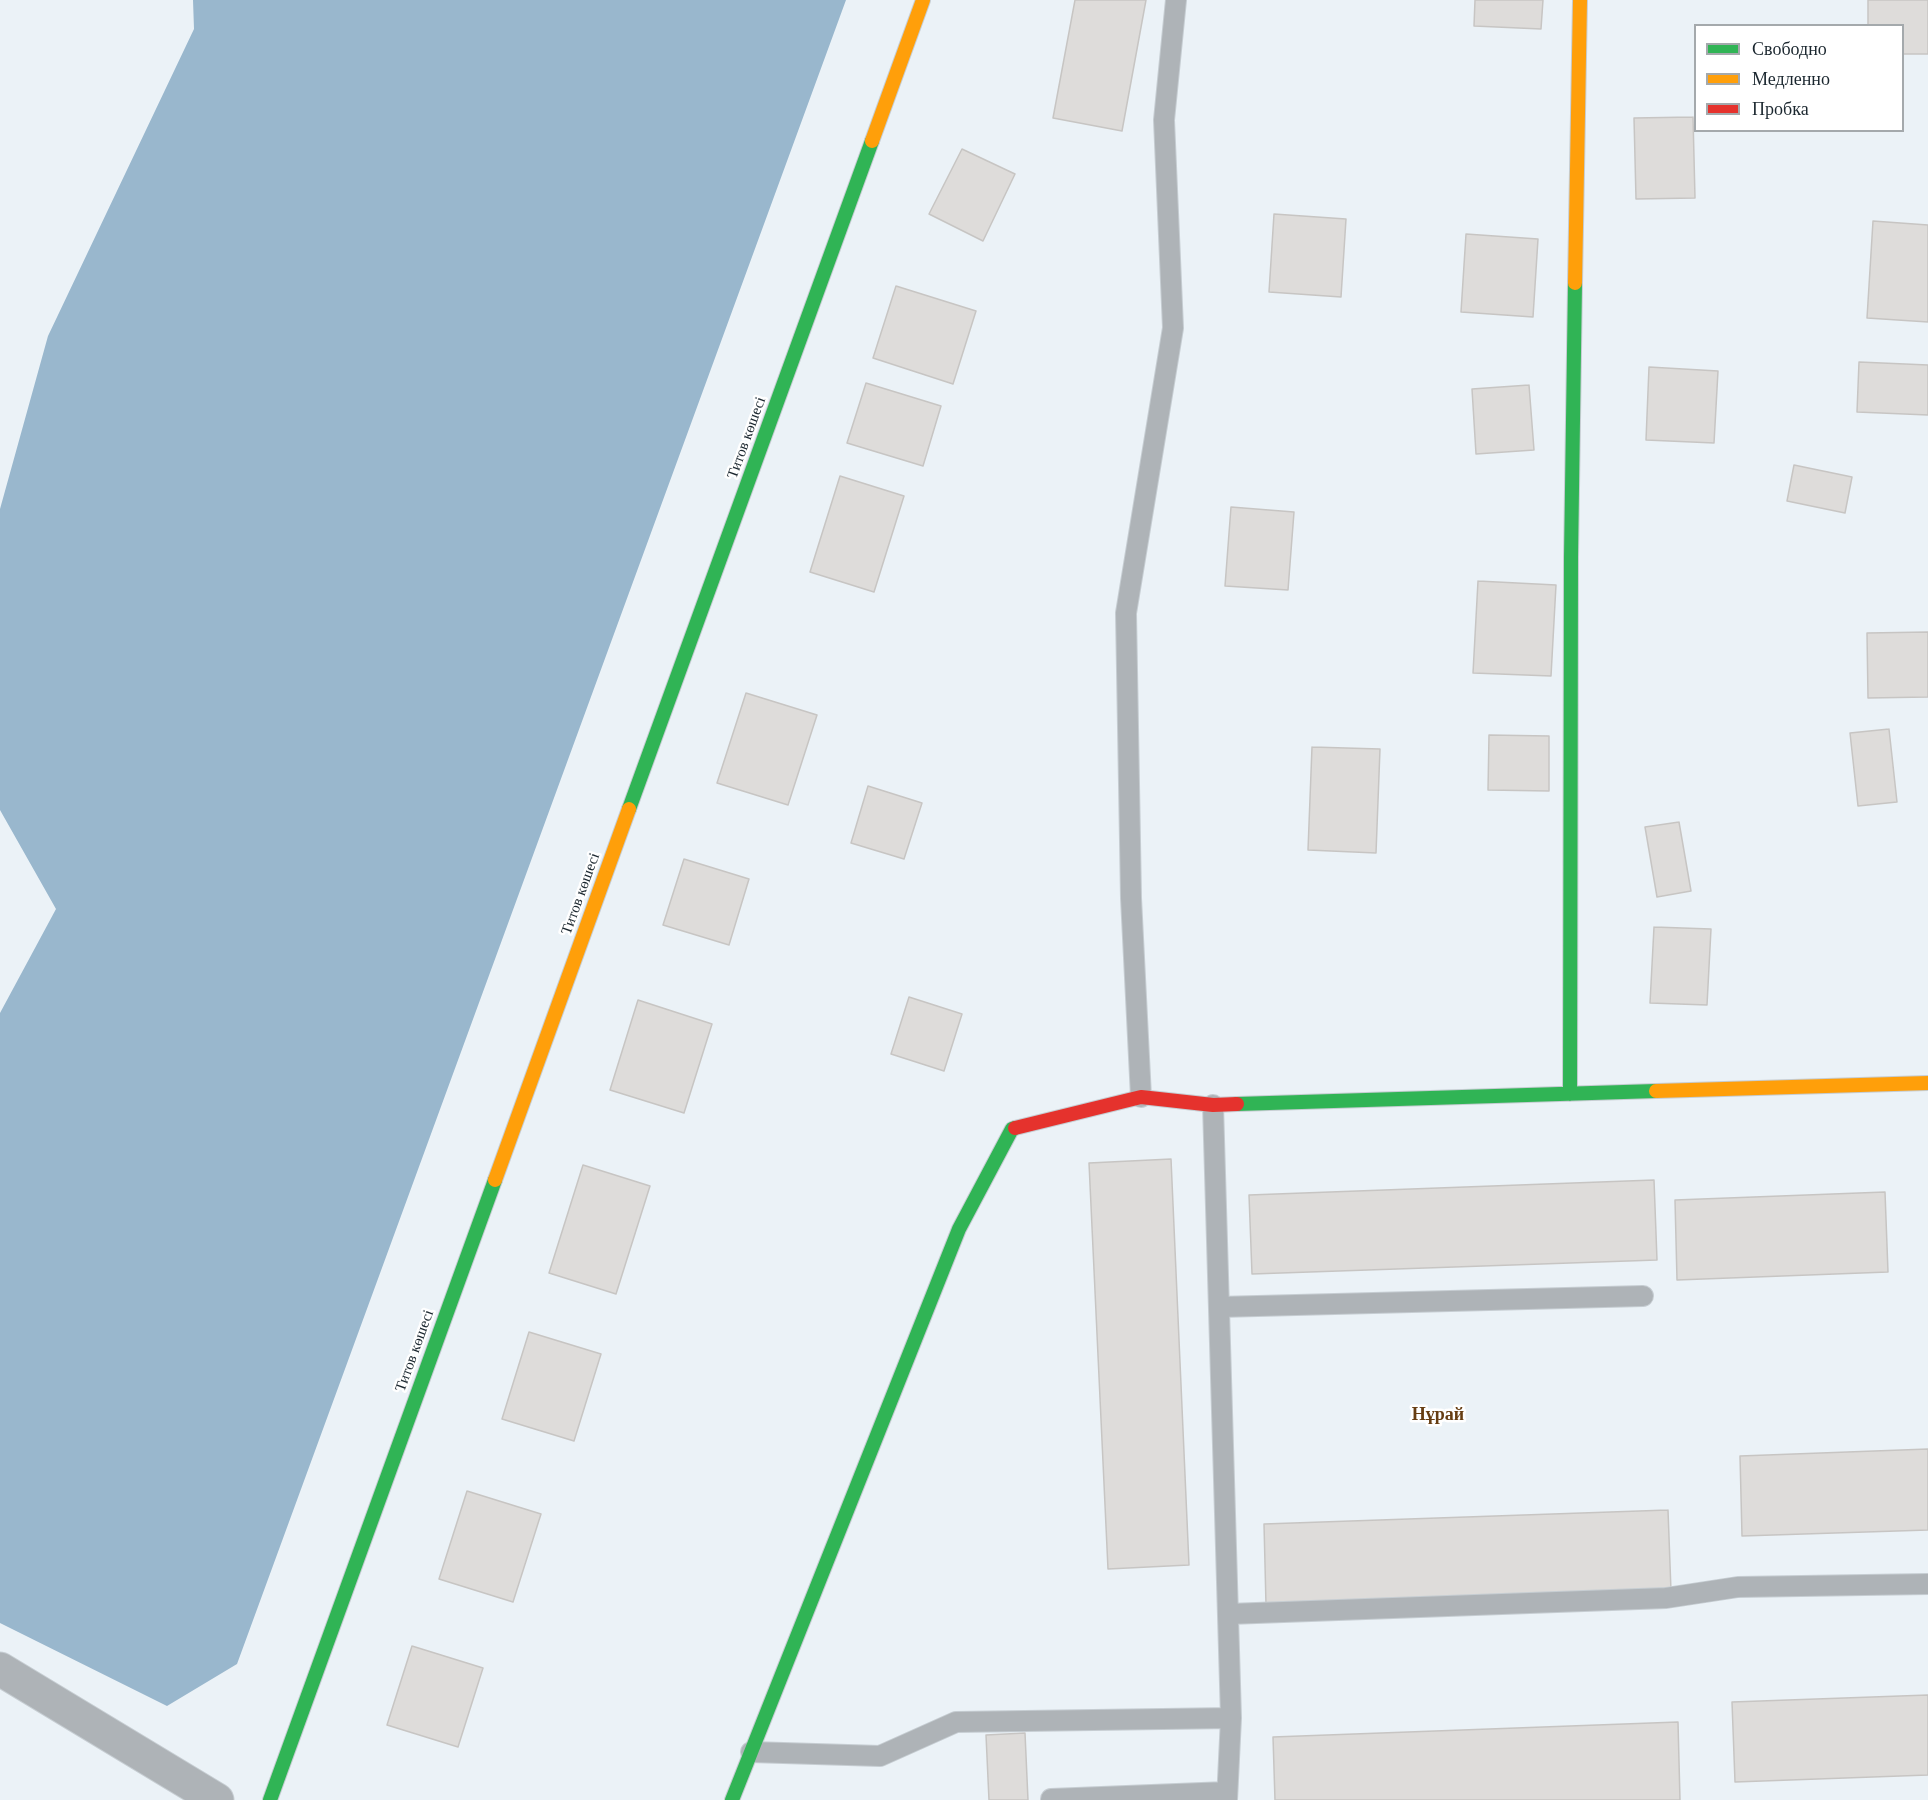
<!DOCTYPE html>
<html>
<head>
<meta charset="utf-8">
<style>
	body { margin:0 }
	#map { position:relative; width:1928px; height:1800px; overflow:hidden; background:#ebf2f7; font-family:"Times New Roman",serif }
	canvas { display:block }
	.legend { position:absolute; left:1694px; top:24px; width:210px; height:108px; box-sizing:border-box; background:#fff; border:2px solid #a4a9ac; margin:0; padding:8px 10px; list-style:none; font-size:18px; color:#1b272f }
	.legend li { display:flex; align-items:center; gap:12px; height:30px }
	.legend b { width:30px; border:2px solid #a4a9ac }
</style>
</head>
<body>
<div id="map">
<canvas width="1928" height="1800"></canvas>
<ul class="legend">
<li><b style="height:8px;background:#30b455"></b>Свободно</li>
<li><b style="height:8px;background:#ff9f0a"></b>Медленно</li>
<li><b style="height:8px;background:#e5322d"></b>Пробка</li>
</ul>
</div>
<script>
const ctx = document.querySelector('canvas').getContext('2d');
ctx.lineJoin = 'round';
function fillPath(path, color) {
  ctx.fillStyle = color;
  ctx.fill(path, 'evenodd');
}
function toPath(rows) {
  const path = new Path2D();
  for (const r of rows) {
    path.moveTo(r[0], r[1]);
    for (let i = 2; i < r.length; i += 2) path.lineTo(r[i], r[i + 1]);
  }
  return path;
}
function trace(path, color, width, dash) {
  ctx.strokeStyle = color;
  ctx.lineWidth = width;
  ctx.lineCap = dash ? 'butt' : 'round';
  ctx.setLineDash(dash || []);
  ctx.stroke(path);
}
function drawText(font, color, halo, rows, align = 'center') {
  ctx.font = font + ' "Times New Roman",serif';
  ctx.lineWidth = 5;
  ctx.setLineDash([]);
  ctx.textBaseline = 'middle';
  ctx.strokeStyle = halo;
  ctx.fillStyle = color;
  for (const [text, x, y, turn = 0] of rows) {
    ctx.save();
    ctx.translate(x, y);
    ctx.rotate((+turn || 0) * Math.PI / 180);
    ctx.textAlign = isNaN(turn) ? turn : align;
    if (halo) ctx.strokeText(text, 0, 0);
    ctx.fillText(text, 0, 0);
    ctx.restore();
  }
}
const water = toPath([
	[193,0,846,0,237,1664,167,1706,0,1623,0,1013,56,909,0,810,0,509,48,336,194,29]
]);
const building = toPath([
	[1075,0,1146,0,1122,131,1053,118,1075,0],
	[1475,0,1543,0,1541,29,1474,26,1475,0],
	[1868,0,1928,0,1928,54,1902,54,1902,26,1868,26,1868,0],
	[1693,117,1695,198,1636,199,1634,118,1693,117],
	[962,149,1015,174,983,241,929,214,962,149],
	[1274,214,1346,219,1341,297,1269,292,1274,214],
	[1873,221,1928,225,1928,322,1867,318,1873,221],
	[1466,234,1538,239,1533,317,1461,312,1466,234],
	[896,286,976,311,953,384,873,358,896,286],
	[1859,362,1928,365,1928,415,1857,412,1859,362],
	[1649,367,1718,371,1714,443,1646,440,1649,367],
	[866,383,941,406,923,466,847,443,866,383],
	[1529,385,1534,450,1476,454,1472,389,1529,385],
	[1794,465,1852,477,1845,513,1787,501,1794,465],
	[840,476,904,496,874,592,810,572,840,476],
	[1231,507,1294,512,1288,590,1225,586,1231,507],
	[1478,581,1556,585,1551,676,1473,673,1478,581],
	[1928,632,1928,697,1868,698,1867,633,1928,632],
	[746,693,817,715,788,805,717,783,746,693],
	[1889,729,1897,802,1858,806,1850,733,1889,729],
	[1489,735,1549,736,1549,791,1488,790,1489,735],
	[1312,747,1380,749,1376,853,1308,850,1312,747],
	[868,786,922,803,904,859,851,843,868,786],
	[1679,822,1691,891,1657,897,1645,827,1679,822],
	[684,859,749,879,729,945,663,925,684,859],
	[1654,927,1711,929,1707,1005,1650,1003,1654,927],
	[909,997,962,1014,944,1071,891,1054,909,997],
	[638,1000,712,1024,684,1113,610,1090,638,1000],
	[1171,1159,1189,1565,1108,1569,1089,1163,1171,1159],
	[583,1165,650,1186,616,1294,549,1273,583,1165],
	[1654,1180,1657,1260,1252,1274,1249,1195,1654,1180],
	[1885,1192,1888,1272,1677,1280,1675,1200,1885,1192],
	[529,1332,601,1354,574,1441,502,1419,529,1332],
	[1928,1449,1928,1530,1742,1536,1740,1456,1928,1449],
	[467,1491,541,1514,513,1602,439,1579,467,1491],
	[1668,1510,1671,1591,1266,1605,1264,1524,1668,1510],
	[412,1646,483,1668,458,1747,387,1725,412,1646],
	[1928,1695,1928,1775,1735,1782,1732,1702,1928,1695],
	[1678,1722,1680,1800,1275,1800,1273,1737,1678,1722],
	[1025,1733,1028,1800,989,1800,986,1735,1025,1733]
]);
const lane = toPath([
	[1141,1097,1131,898,1126,613,1173,328,1164,120,1176,0],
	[1213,1105,1231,1718,1227,1800],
	[1219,1307,1643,1296],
	[1229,1614,1666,1598,1738,1587,1928,1584],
	[751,1752,880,1756,956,1722,1231,1718],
	[1051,1799,1227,1792]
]);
const street = toPath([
	[0,1669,217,1800]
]);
const fast = toPath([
	[629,809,872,141],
	[1570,1094,1571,557,1575,283],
	[1237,1104,1656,1091],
	[270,1800,495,1180],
	[732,1800,959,1229,1012,1129,1015,1128]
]);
const slow = toPath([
	[872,141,923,0],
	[1575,283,1580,0],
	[1656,1091,1928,1083],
	[495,1180,629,809]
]);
const jam = toPath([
	[1015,1128,1141,1097,1213,1105,1237,1104]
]);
const streetNames = [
	["Титов көшесі",747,438,-70],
	["Титов көшесі",581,894,-70],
	["Титов көшесі",415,1351,-70]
];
const quarterNames = [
	["Нұрай",1438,1415]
];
fillPath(water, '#99b7cd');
fillPath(building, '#dedcda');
trace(building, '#c7c5c3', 1.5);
trace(lane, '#c6cdd2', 22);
trace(street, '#c6cdd2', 35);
trace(fast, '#c6cdd2', 16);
trace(slow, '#c6cdd2', 16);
trace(jam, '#c6cdd2', 16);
trace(lane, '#aeb3b7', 20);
trace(street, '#aeb3b7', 33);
trace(fast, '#30b455', 14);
trace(slow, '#ff9f0a', 14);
trace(jam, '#e5322d', 14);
drawText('15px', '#1b272f', '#fff', streetNames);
drawText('bold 18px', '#663d12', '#fff', quarterNames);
</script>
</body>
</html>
